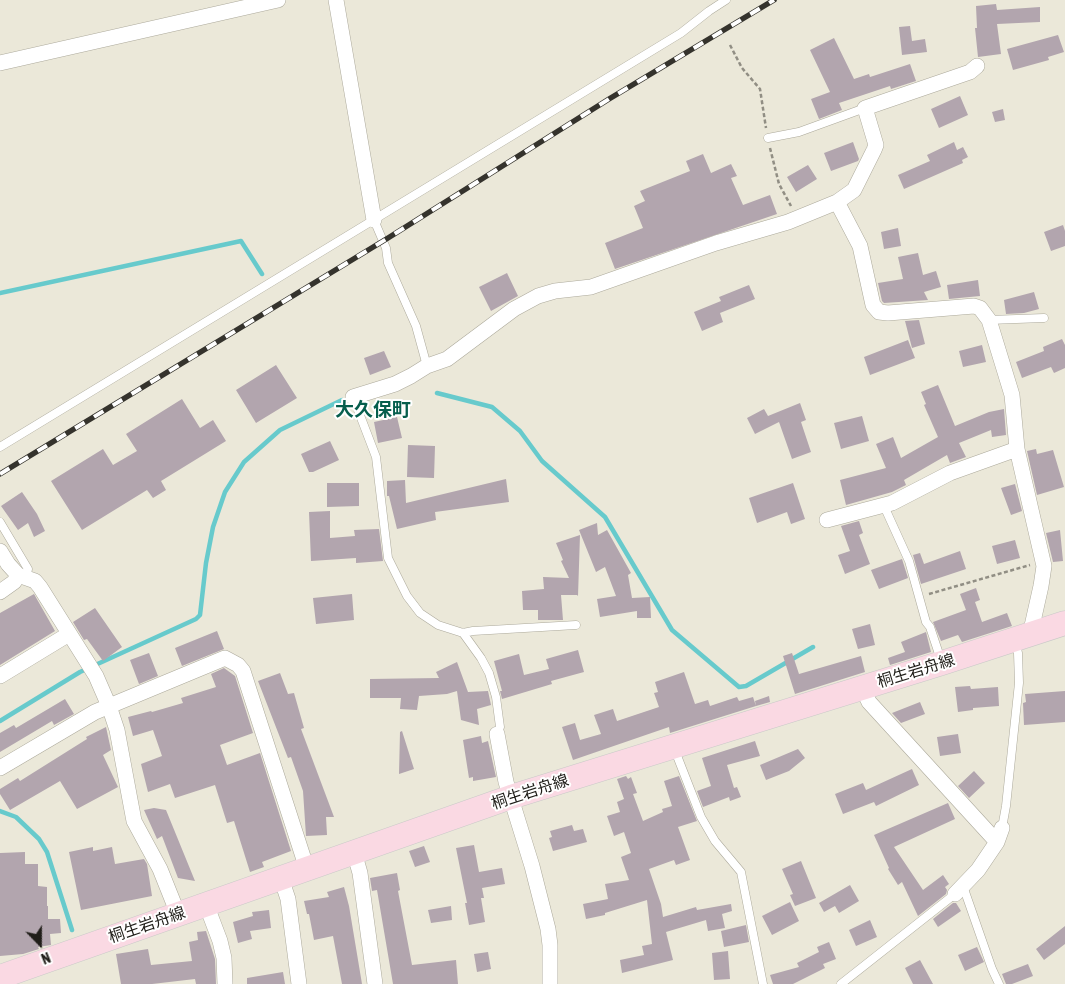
<!DOCTYPE html>
<html>
<head>
<meta charset="utf-8">
<style>
	body { margin:0 }
	#map { position:relative; width:1065px; height:984px; overflow:hidden; background:#ebe8d9; font-family:"Asap Condensed",sans-serif }
	canvas { display:block }
	.north { position:absolute; left:15px; top:919px; width:50px; height:50px; -webkit-text-stroke:4px #fff; paint-order:stroke; rotate:158deg; font-size:14px; font-weight:700; line-height:20px; text-align:center; color:#201e19 }
	.north::after { content:''; display:block; margin:auto; width:18px; height:22px; background:#201e19; clip-path:polygon(50% 0,100% 100%,50% 72%,0 100%) }
</style>
</head>
<body>
<div id="map">
<canvas width="1065" height="984"></canvas>
<div class="north">N</div>
</div>
<script>
const ctx = document.querySelector('canvas').getContext('2d');
ctx.lineJoin = 'round';
function toPath(rows) {
  const path = new Path2D();
  for (const r of rows) {
    path.moveTo(r[0], r[1]);
    for (let i = 2; i < r.length; i += 2) path.lineTo(r[i], r[i + 1]);
  }
  return path;
}
function trace(path, color, width, dash) {
  ctx.strokeStyle = color;
  ctx.lineWidth = width;
  ctx.lineCap = dash ? 'butt' : 'round';
  ctx.setLineDash(dash || []);
  ctx.stroke(path);
}
function fillPath(path, color) {
  ctx.fillStyle = color;
  ctx.fill(path, 'evenodd');
}
function drawText(font, color, halo, rows, align = 'center') {
  ctx.font = font + ' "Asap Condensed","Noto Sans JP",sans-serif';
  ctx.lineWidth = 4;
  ctx.setLineDash([]);
  ctx.textBaseline = 'middle';
  ctx.strokeStyle = halo;
  ctx.fillStyle = color;
  for (const [text, x, y, turn = 0] of rows) {
    ctx.save();
    ctx.translate(x, y);
    ctx.rotate((+turn || 0) * Math.PI / 180);
    ctx.textAlign = isNaN(turn) ? turn : align;
    if (halo) ctx.strokeText(text, 0, 0);
    ctx.fillText(text, 0, 0);
    ctx.restore();
  }
}
const stream = toPath([
	[0,293,241,241,262,274],
	[437,393,492,407,520,431,542,461,605,517,672,630,739,687,746,686,813,647],
	[0,721,80,672,196,619,200,615,206,563,213,527,225,492,244,462,280,430,342,400],
	[0,811,16,817,39,839,47,852,72,930]
]);
const building = toPath([
	[996,4,997,10,1040,7,1040,22,997,24,1001,54,978,57,975,28,977,28,976,6],
	[910,26,912,41,925,39,927,52,902,55,899,27],
	[1058,35,1064,52,1048,57,1049,60,1013,70,1007,49],
	[834,38,854,79,869,74,870,77,910,64,916,81,891,89,890,86,839,103,842,110,819,119,811,99,830,92,810,50],
	[960,96,968,115,939,128,931,109],
	[1003,109,1005,120,995,122,992,112],
	[853,142,859,159,858,161,831,171,824,153],
	[954,142,957,150,963,147,968,157,962,160,963,163,904,189,898,175,930,161,927,155],
	[703,154,711,173,731,164,737,176,731,178,743,205,770,195,777,214,615,269,605,243,643,228,634,206,645,201,640,191,690,171,686,161],
	[808,165,817,179,796,192,787,177],
	[1063,225,1065,231,1065,246,1051,251,1044,232],
	[898,228,901,246,884,249,881,232],
	[918,253,923,275,936,271,941,287,924,292,928,300,884,303,882,301,878,283,903,279,898,257],
	[507,273,518,296,491,311,479,287],
	[978,280,980,296,949,299,947,285],
	[749,285,755,299,720,313,723,322,702,331,694,312,721,301,719,297],
	[1034,292,1039,309,1024,313,1006,314,1004,300],
	[919,320,925,344,912,348,905,321],
	[1062,339,1065,345,1065,368,1054,373,1051,367,1022,378,1016,362,1044,351,1043,347],
	[908,340,915,358,870,375,864,357],
	[982,345,986,362,963,367,959,351],
	[384,351,391,367,370,375,364,358],
	[276,365,297,398,256,423,236,390],
	[938,385,955,426,989,412,1004,409,1006,435,992,437,991,430,959,443,966,457,950,463,947,455,904,480,906,485,892,492,846,505,840,480,886,468,876,444,893,437,901,458,938,437,924,405,926,404,921,392],
	[182,399,200,428,213,420,226,441,161,481,166,490,153,498,147,490,82,530,51,481,103,449,113,465,137,451,126,434],
	[800,403,806,420,801,422,811,452,792,459,779,422,755,434,747,418,764,409,768,416],
	[862,416,869,441,841,449,834,423],
	[397,417,402,438,378,443,374,422],
	[330,441,339,460,313,472,309,472,301,454],
	[408,445,435,446,434,478,407,477],
	[1036,449,1037,454,1053,450,1064,487,1037,495,1027,451],
	[506,479,509,502,435,512,436,520,397,529,389,496,387,496,387,481,405,480,406,503],
	[327,483,359,483,359,506,327,507],
	[793,483,805,519,791,524,787,512,757,523,749,498],
	[1015,484,1022,511,1011,515,1001,488],
	[22,492,37,514,45,531,34,537,28,523,18,530,1,506],
	[330,511,330,538,355,536,354,530,379,529,383,561,356,563,356,558,311,561,309,512],
	[859,521,863,533,859,535,870,564,845,574,838,555,850,551,841,526],
	[597,523,598,535,607,530,631,573,628,575,632,598,650,597,651,618,637,618,637,611,600,617,597,599,616,596,605,567,596,572,579,530],
	[1060,530,1063,561,1053,562,1046,533],
	[580,535,578,596,577,595,561,595,563,620,538,620,538,610,523,610,522,591,544,589,543,577,569,578,561,561,563,560,556,543],
	[1015,540,1020,558,997,564,992,546],
	[960,551,966,569,921,584,913,555,920,553,924,564],
	[902,559,908,578,879,589,871,570],
	[976,588,980,600,975,602,982,622,1007,613,1012,626,962,642,958,635,941,641,933,622,966,610,960,594],
	[34,594,55,631,0,665,0,613],
	[352,594,354,620,316,624,313,598],
	[95,608,122,647,103,661,87,639,84,640,73,622],
	[870,624,875,645,858,649,852,629],
	[217,631,224,649,182,666,175,648],
	[926,632,931,652,890,665,888,658,905,652,901,642],
	[578,650,584,672,551,681,552,684,502,699,500,691,502,691,494,661,519,654,524,675,549,669,546,659],
	[149,653,158,676,139,684,130,660],
	[792,653,799,674,861,656,865,672,795,694,783,656],
	[457,662,468,692,488,691,491,705,477,709,479,725,461,720,457,691,447,694,419,696,417,710,400,709,401,698,370,698,370,679,439,678,436,672],
	[224,668,235,676,253,733,220,745,227,765,260,753,291,851,262,862,264,867,250,872,234,821,227,823,215,785,175,798,170,784,148,792,141,764,162,756,153,730,133,736,128,717,151,711,152,712,183,703,181,698,216,687,211,674],
	[684,672,695,704,708,700,710,706,737,697,739,701,753,697,756,706,670,733,669,727,573,760,562,727,575,723,580,740,601,734,594,715,613,709,617,721,659,707,654,693,658,692,655,682],
	[280,673,288,694,294,693,304,728,301,729,334,817,326,817,327,835,306,836,303,791,291,757,288,758,258,681],
	[970,686,971,689,998,687,999,706,973,708,973,710,958,712,955,687],
	[1065,691,1065,722,1024,725,1023,703,1026,702,1025,694],
	[769,696,770,702,756,706,755,701],
	[65,699,74,714,54,725,52,721,0,752,0,733,14,725,16,728],
	[920,702,925,714,901,723,892,713],
	[106,727,111,750,103,755,118,787,77,809,60,781,10,810,0,794,0,789,18,778,20,781,87,739,86,737],
	[402,731,414,769,399,774,400,732],
	[958,734,961,753,940,756,937,737],
	[481,736,482,743,488,741,496,777,473,781,473,777,469,778,463,740],
	[755,741,760,756,727,765,734,788,737,787,741,797,730,801,729,797,703,807,697,791,711,786,702,758],
	[798,749,805,758,789,771,766,780,760,765],
	[912,769,919,785,876,806,874,802,843,814,835,794,863,783,866,790],
	[974,771,985,783,969,798,958,786],
	[626,776,628,779,631,777,637,793,633,794,643,821,663,812,662,809,672,806,664,781,679,776,697,821,678,827,690,860,676,865,674,860,649,869,661,904,663,917,696,907,697,910,731,904,732,911,722,914,725,928,708,931,706,920,666,932,673,960,622,973,620,960,644,955,642,946,652,944,647,900,605,913,605,915,586,919,583,904,608,899,605,884,629,880,621,857,631,853,624,832,614,836,607,816,620,812,617,802,624,799,617,779],
	[948,803,955,819,894,847,923,890,943,875,949,884,945,887,947,890,946,894,918,916,902,882,898,885,888,869,889,868,874,835],
	[154,808,166,810,195,881,178,878,162,836,157,839,144,810],
	[572,825,574,831,583,829,587,842,553,851,549,838,552,837,550,831],
	[474,845,479,872,502,868,505,884,482,888,484,898,481,898,485,922,469,925,465,903,467,903,456,848],
	[424,846,430,862,415,867,409,851],
	[93,847,93,851,112,847,115,864,144,859,147,864,152,896,81,910,69,852],
	[25,852,25,864,38,864,38,886,47,887,47,906,48,906,48,919,60,919,61,933,50,934,51,945,38,947,39,949,23,954,0,956,0,853],
	[801,861,816,898,795,906,790,895,793,894,782,869],
	[397,873,400,890,398,891,412,965,456,960,458,984,393,984,377,890,372,891,370,878],
	[850,885,859,901,839,913,835,906,824,912,819,903],
	[344,887,349,906,362,984,342,984,333,936,314,940,309,914,307,914,304,901,329,897,327,892],
	[790,902,799,921,772,935,762,916],
	[953,903,956,903,961,911,938,927,933,919],
	[451,906,452,920,431,923,428,910],
	[269,910,271,928,250,931,252,939,238,943,233,922,253,916,252,912],
	[870,920,877,937,856,946,849,930],
	[746,925,749,942,724,947,721,931],
	[1065,926,1065,944,1044,960,1036,949],
	[206,931,215,959,216,984,196,984,195,979,152,984,121,984,116,954,148,949,151,965,192,961,189,942,198,940,197,932],
	[829,942,836,959,823,964,825,968,793,984,773,984,770,975,799,967,797,963,819,952,817,947],
	[977,947,984,962,965,971,958,955],
	[728,951,730,979,714,980,712,953],
	[488,952,491,969,477,972,474,954],
	[920,960,933,984,913,984,905,968],
	[1028,964,1033,976,1012,984,1006,984,1002,974],
	[283,972,285,984,247,984,247,978]
]);
const path = toPath([
	[730,45,742,68,760,89,766,128],
	[770,148,779,184,791,206],
	[929,594,1030,565]
]);
const service = toPath([
	[768,138,799,132,865,108],
	[374,220,386,248,388,263,416,326,427,366],
	[989,320,1044,318],
	[353,397,376,457,388,558,407,596,420,613,438,625,463,633,473,631,576,625],
	[0,447,681,33,709,11,726,0],
	[884,506,909,561,926,622,930,627,941,660],
	[0,522,28,569,26,578],
	[463,633,481,658,489,673,496,697,500,727,497,734],
	[674,748,701,817,715,841,741,872,763,984],
	[1002,828,1006,806,1019,683,1018,653,1015,642],
	[963,886,992,969,999,984],
	[841,984,955,894]
]);
const minor = toPath([
	[336,0,374,220],
	[0,63,278,0],
	[837,202,860,246,873,305,879,312,888,313,974,306,980,308,989,320,1012,395,1017,449,1044,566,1041,586,1032,626,1031,635],
	[353,397,395,384,411,376,427,366,447,359,514,309,538,296,555,291,591,287,716,243,788,222,837,202,854,190,874,150,876,145,865,108,970,72,977,66],
	[827,520,892,503,950,473,1017,449],
	[0,551,8,564,18,575,35,581,40,587,96,676,109,706,117,730,134,821,160,869,178,914],
	[0,592,14,582,18,575],
	[0,676,69,634],
	[862,687,869,702,997,842],
	[497,734,506,782,532,866,548,929,550,945,550,984],
	[0,768,95,712,225,658,238,665,243,671,307,869],
	[354,852,360,873,375,984],
	[281,878,288,899,299,984],
	[955,894,978,870,997,842,1002,828],
	[206,904,220,941,224,958,225,984]
]);
const primary = toPath([
	[0,977,511,797,942,663,1065,623]
]);
const rail = toPath([
	[0,474,388,238,609,99,774,0]
]);
const streetNames = [
	["桐生岩舟線",916,671,-17],
	["桐生岩舟線",530,792,-18],
	["桐生岩舟線",147,925,-19]
];
const quarterNames = [
	["大久保町",373,410]
];
trace(stream, '#67cacc', 4.5);
fillPath(building, '#b2a5ae');
trace(service, '#aca99b', 9);
trace(minor, '#aca99b', 16);
trace(primary, '#c9c9c8', 25);
trace(path, '#918e84', 2.5, [4, 2.5]);
trace(service, '#fff', 8);
trace(minor, '#fff', 15);
trace(primary, '#fad9e3', 24);
trace(rail, '#35332d', 5.5);
trace(rail, '#fff', 4, [11]);
drawText('16px', '#201e19', '#fff', streetNames);
drawText('bold 19px', '#065e4d', '#fff', quarterNames);
</script>
</body>
</html>
